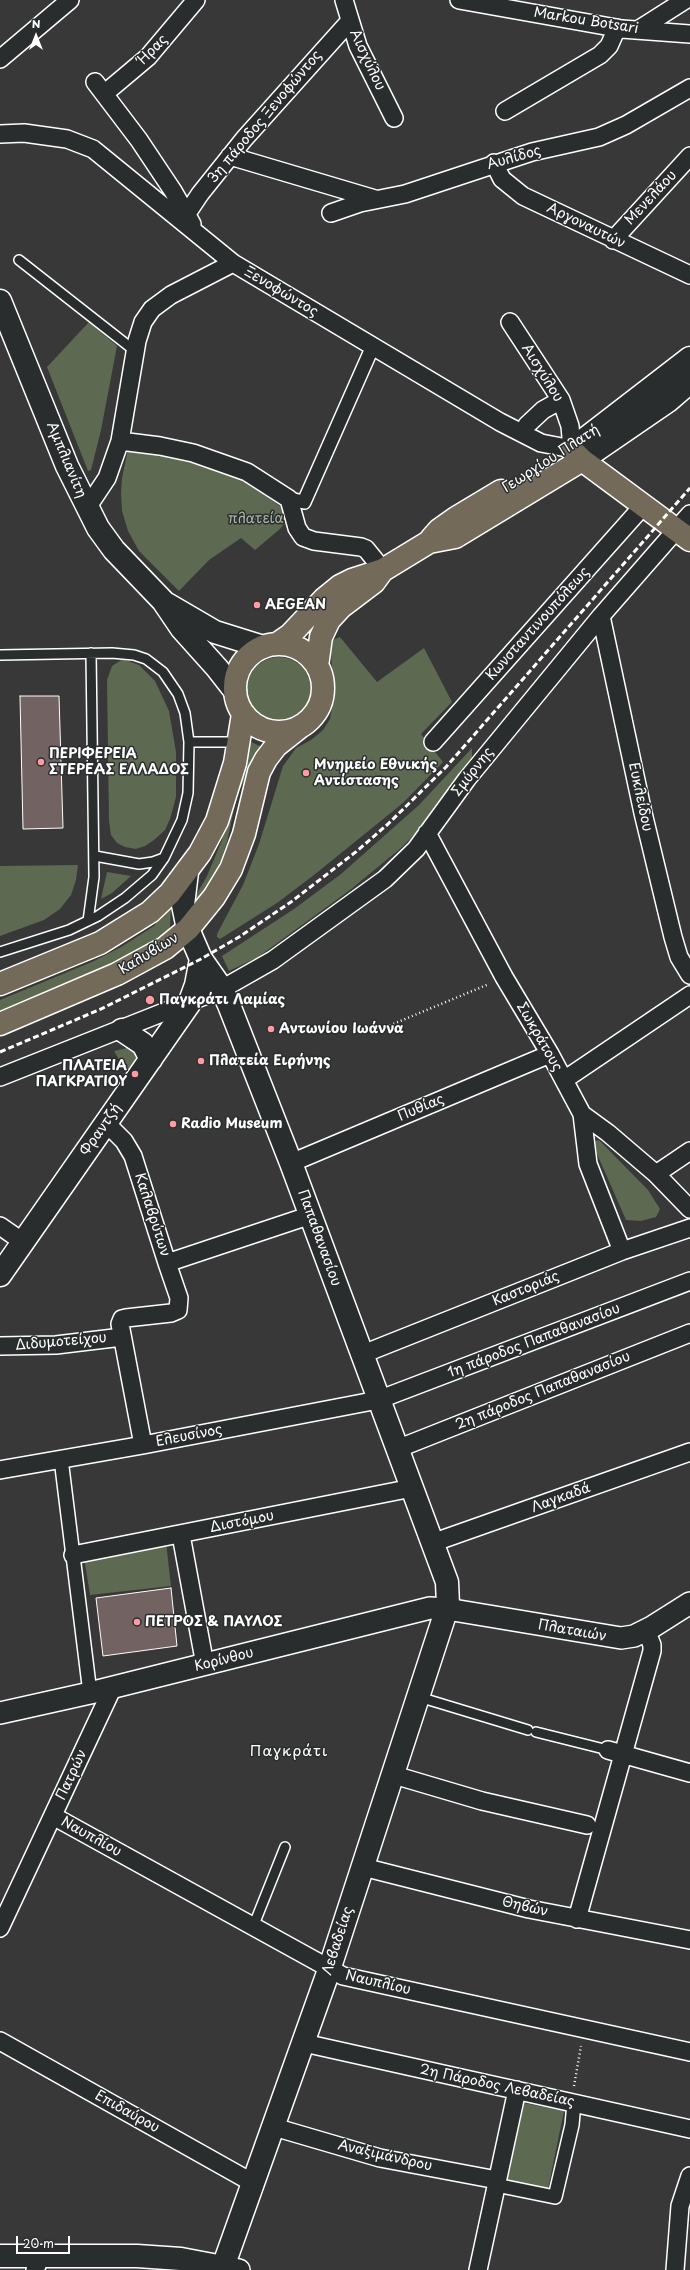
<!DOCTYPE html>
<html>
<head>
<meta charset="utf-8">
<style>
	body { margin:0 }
	#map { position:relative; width:690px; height:2270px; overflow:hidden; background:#383838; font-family:"Playpen Sans",sans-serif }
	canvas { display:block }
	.north { position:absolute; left:16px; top:16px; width:40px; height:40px; -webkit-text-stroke:3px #2a2d2e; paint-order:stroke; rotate:0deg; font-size:11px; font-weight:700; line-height:16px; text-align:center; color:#fff }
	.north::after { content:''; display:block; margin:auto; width:14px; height:18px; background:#fff; clip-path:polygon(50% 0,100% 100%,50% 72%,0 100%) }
	.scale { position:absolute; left:16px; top:2236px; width:54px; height:18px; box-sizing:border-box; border:2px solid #fff; border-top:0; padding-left:5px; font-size:12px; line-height:14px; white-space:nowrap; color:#fff; -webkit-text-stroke:3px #2a2d2e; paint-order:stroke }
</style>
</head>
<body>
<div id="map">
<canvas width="690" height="2270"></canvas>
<div class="north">N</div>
<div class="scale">20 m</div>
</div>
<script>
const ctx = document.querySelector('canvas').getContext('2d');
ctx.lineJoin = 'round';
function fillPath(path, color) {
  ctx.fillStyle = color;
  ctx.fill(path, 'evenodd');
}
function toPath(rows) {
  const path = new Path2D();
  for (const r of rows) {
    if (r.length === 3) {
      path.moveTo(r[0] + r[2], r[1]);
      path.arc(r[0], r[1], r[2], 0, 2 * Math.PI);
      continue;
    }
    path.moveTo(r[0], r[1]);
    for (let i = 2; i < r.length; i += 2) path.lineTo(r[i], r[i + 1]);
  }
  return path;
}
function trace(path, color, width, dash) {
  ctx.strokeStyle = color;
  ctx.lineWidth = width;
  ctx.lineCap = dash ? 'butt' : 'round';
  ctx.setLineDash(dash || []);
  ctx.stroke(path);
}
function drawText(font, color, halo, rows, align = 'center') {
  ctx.font = font + ' "Playpen Sans",sans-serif';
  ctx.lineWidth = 3;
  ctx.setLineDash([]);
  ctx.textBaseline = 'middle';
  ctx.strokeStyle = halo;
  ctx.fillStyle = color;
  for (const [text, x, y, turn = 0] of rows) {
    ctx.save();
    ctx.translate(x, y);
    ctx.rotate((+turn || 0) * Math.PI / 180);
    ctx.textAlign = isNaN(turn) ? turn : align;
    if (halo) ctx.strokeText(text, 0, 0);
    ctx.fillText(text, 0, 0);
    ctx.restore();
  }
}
const green = toPath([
	[89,322,117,346,101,430,91,470,88,471,47,367],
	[128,449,171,455,203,467,230,475,233,473,286,510,284,524,280,529,255,550,241,538,209,560,179,591,139,551,128,531,122,511,121,493,122,478],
	[340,637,377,682,424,648,452,702,421,734,443,762,403,803,314,875,277,903,220,939,217,937,217,934,243,885,259,844,283,766,296,748,311,740,323,730,330,719,334,697,331,653,333,640],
	[279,689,32],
	[123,659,139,665,155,681,169,711,176,752,176,797,170,819,165,830,154,840,145,846,136,849,125,847,117,843,111,835,109,821,107,680,112,666],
	[247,740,264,748,256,757,237,795,227,842,221,860,213,879,195,909,191,904,207,876,222,840],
	[472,748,472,757,433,811,417,832,401,848,350,890,258,957,229,971,222,956,294,909,341,874,419,805],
	[78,865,76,880,71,895,60,909,44,920,0,936,0,866],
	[107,872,131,876,112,893,101,899],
	[171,904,170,927,163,936,150,946,129,958,0,1014,0,1000,94,961,121,947,154,926],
	[132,1047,142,1054,130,1078,114,1051],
	[599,1140,648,1190,660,1209,656,1217,641,1221,626,1220,597,1154,595,1141],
	[166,1542,171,1586,90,1595,84,1557],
	[524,2103,564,2111,548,2189,507,2181]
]);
const building = toPath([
	[20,696,59,696,63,828,23,829,20,696],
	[171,1588,177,1646,103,1656,96,1598,171,1588]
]);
const path = toPath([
	[386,1027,489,984],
	[574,2086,581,2046]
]);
const service = toPath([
	[19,260,135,351],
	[0,655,112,653,134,655,146,659,163,672,178,694,185,713,189,742,188,793,182,820,164,858,152,875,125,898,98,916,69,930,0,952],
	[189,742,239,742],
	[95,856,139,864,153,862,164,858],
	[88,921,94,877,91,653],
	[419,1697,528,1730],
	[536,1732,608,1750],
	[253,1927,285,1847]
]);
const pedestrian = toPath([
	[289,499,304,502,373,346],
	[61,1459,90,1693],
	[496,2185,555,2197,572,2125,574,2103]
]);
const minor = toPath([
	[344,0,358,46,394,118],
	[459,0,622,29,690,34],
	[638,30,685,0],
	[0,59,70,0],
	[95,82,139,140,173,191,192,224],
	[104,94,148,57,196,0],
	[505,111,600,55,609,46,617,28],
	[0,134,24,133,67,139,93,149,233,263,500,422,541,443,572,449,570,426,561,400,510,322],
	[230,156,375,199],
	[494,163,502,179,523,196,690,275],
	[331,213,360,203,405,194,532,152,599,137,626,125,690,88],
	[186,215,200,194,244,139,349,22],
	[613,240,690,156],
	[522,433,527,425,543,410,561,400],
	[120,441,160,446,193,453,247,472,289,499,297,528,303,537,314,541,361,547,366,549,383,570],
	[87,508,107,478,120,441,137,341,143,322,152,309,171,295,233,263],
	[601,616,643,813,673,937,679,957,690,975],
	[433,742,643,506],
	[427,833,504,977,550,1054,582,1114,608,1133,656,1174,690,1209],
	[0,1077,222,989,273,960,385,879,416,849,467,779,601,616,690,514],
	[564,1080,690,995],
	[582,1114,588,1164,622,1251],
	[106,1123,124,1141,133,1156,167,1263,311,1215],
	[291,1163,550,1054],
	[656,1174,690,1151],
	[0,1226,23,1242],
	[0,1346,56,1345,122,1337],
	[363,1354,622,1251,690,1228],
	[143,1445,120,1324,122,1319,126,1318,171,1313,178,1310,179,1298,167,1263],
	[397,1449,690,1333],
	[0,1470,143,1445,378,1400,690,1281],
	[181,1535,205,1665],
	[432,1543,690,1452],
	[73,1555,412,1488],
	[608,1750,690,1773],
	[394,1775,482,1801,587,1825],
	[53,1816,343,1976,690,2052],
	[363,1867,529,1909,690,1940],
	[577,1919,652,1651,652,1645,646,1630],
	[0,1928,113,1687],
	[0,2041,253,2183],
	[304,2043,690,2129],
	[274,2127,380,2158,497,2180],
	[35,2270,41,2256],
	[478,2270,517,2090],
	[675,2270,680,2206,690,2176]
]);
const tertiary = toPath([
	[0,1713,90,1693,430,1608,447,1609,621,1638,634,1636,652,1627,690,1603],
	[223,2267,239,2270]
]);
const secondary = toPath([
	[0,301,67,466,98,528,114,550,163,601,182,629,217,668,235,691],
	[572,449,690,358],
	[582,460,668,401,690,382],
	[167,604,215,632,263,647],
	[122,1030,143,1044,151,1059],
	[0,1275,189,1004,196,985,201,959],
	[0,2256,137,2256,181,2259,223,2267,329,1970,448,1605,447,1582,291,1163,229,1005,222,989,201,959,188,929,183,905,187,872]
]);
const primary = toPath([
	[572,450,582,460,690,540],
	[431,539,439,530,456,518,501,491],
	[279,688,44],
	[277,644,290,635,324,599,340,586,352,580,383,570,429,542,455,537,582,460],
	[317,666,321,637,329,620,341,607,374,582,382,571],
	[0,984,100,943,150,912,170,893,200,853,217,821,235,763,243,714],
	[0,1024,117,974,165,948,188,929,214,897,231,869,244,834,259,772,266,759,276,746,300,727]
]);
const rail = toPath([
	[0,1052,101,1009,201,959,239,937,291,902,357,851,388,824,446,767,690,488]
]);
const markers = [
	[257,605,4,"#ff9aa2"],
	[41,762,4,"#ff9aa2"],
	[306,773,4,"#ff9aa2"],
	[150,1000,5,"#ff9aa2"],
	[271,1029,4,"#ff9aa2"],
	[201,1061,4,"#ff9aa2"],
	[135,1074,4,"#ff9aa2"],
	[173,1124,4,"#ff9aa2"],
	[137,1622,4,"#ff9aa2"]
];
const streetNames = [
	["Markou Botsari",586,21,9],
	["Ήρας",153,50,-46],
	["Αισχύλου",367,60,65],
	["3η πάροδος Ξενοφώντος",265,117,-50],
	["Αυλίδος",514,158,-16],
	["Μενελάου",651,198,-47],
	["Αργοναυτών",586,226,26],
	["Ξενοφώντος",281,292,31],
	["Αισχύλου",542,373,58],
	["Γεωργίου Πλατή",551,459,-33],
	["Αμπλιανίτη",66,460,67],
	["Κωνσταντινουπόλεως",538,624,-48],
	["Σμύρνης",473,772,-52],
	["Ευκλείδου",640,797,78],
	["Καλυβίων",149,954,-31],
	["Σωκράτους",539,1037,60],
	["Πυθίας",421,1108,-23],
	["Φραντζή",101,1130,-55],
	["Καλαβρύτων",152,1215,72],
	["Παπαθανασίου",319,1238,70],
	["Καστοριάς",526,1289,-22],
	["1η πάροδος Παπαθανασίου",534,1341,-21],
	["Διδυμοτείχου",61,1342,-5],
	["2η πάροδος Παπαθανασίου",543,1391,-22],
	["Ελευσίνος",189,1436,-11],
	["Λαγκαδά",561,1498,-20],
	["Διστόμου",242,1522,-11],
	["Πλαταιών",572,1631,10],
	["Κορίνθου",224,1660,-14],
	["Πατρών",72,1775,-65],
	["Ναυπλίου",91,1837,29],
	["Θηβών",525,1907,13],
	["Λεβαδείας",338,1941,-72],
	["Ναυπλίου",378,1983,13],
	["2η Πάροδος Λεβαδείας",497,2086,12],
	["Επιδαύρου",127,2112,29],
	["Αναξιμάνδρου",385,2156,13]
];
const parkNames = [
	["πλατεία",256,519]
];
const poiNames = [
	["AEGEAN",265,605],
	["ΠΕΡΙΦΕΡΕΙΑ",49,754],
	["ΣΤΕΡΕΑΣ ΕΛΛΑΔΟΣ",49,770],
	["Μνημείο Εθνικής",314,765],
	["Αντίστασης",314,781],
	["Παγκράτι Λαμίας",159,1000],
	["Αντωνίου Ιωάννα",279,1029],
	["Πλατεία Ειρήνης",209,1061],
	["ΠΛΑΤΕΙΑ",127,1066,"right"],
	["ΠΑΓΚΡΑΤΙΟΥ",127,1082,"right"],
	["Radio Museum",181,1124],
	["ΠΕΤΡΟΣ & ΠΑΥΛΟΣ",145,1622]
];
const neighbourhoodNames = [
	["Παγκράτι",289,1752]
];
fillPath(green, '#5d6950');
fillPath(building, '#726362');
trace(building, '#fff', 1);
trace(service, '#fff', 12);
trace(pedestrian, '#fff', 16);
trace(minor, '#fff', 20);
trace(tertiary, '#fff', 24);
trace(secondary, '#fff', 25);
trace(primary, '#fff', 25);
trace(path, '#fff', 2.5, [1, 3]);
trace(service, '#2a2d2e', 9);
trace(pedestrian, '#2a2d2e', 13);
trace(minor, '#2a2d2e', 17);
trace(tertiary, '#2a2d2e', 21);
trace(secondary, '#2a2d2e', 22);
trace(primary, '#746a5a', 22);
trace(rail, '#fff', 3, [6, 3]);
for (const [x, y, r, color] of markers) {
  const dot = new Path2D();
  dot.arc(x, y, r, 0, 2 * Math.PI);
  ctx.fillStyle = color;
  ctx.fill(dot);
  trace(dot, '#2a2d2e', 1.5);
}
drawText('14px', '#fff', '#2a2d2e', streetNames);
drawText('14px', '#aeb4a8', '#2a2d2e', parkNames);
drawText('bold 14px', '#fff', '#2a2d2e', poiNames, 'left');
ctx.letterSpacing = '1px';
drawText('15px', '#fff', '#2a2d2e', neighbourhoodNames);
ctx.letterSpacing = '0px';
</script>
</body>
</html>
